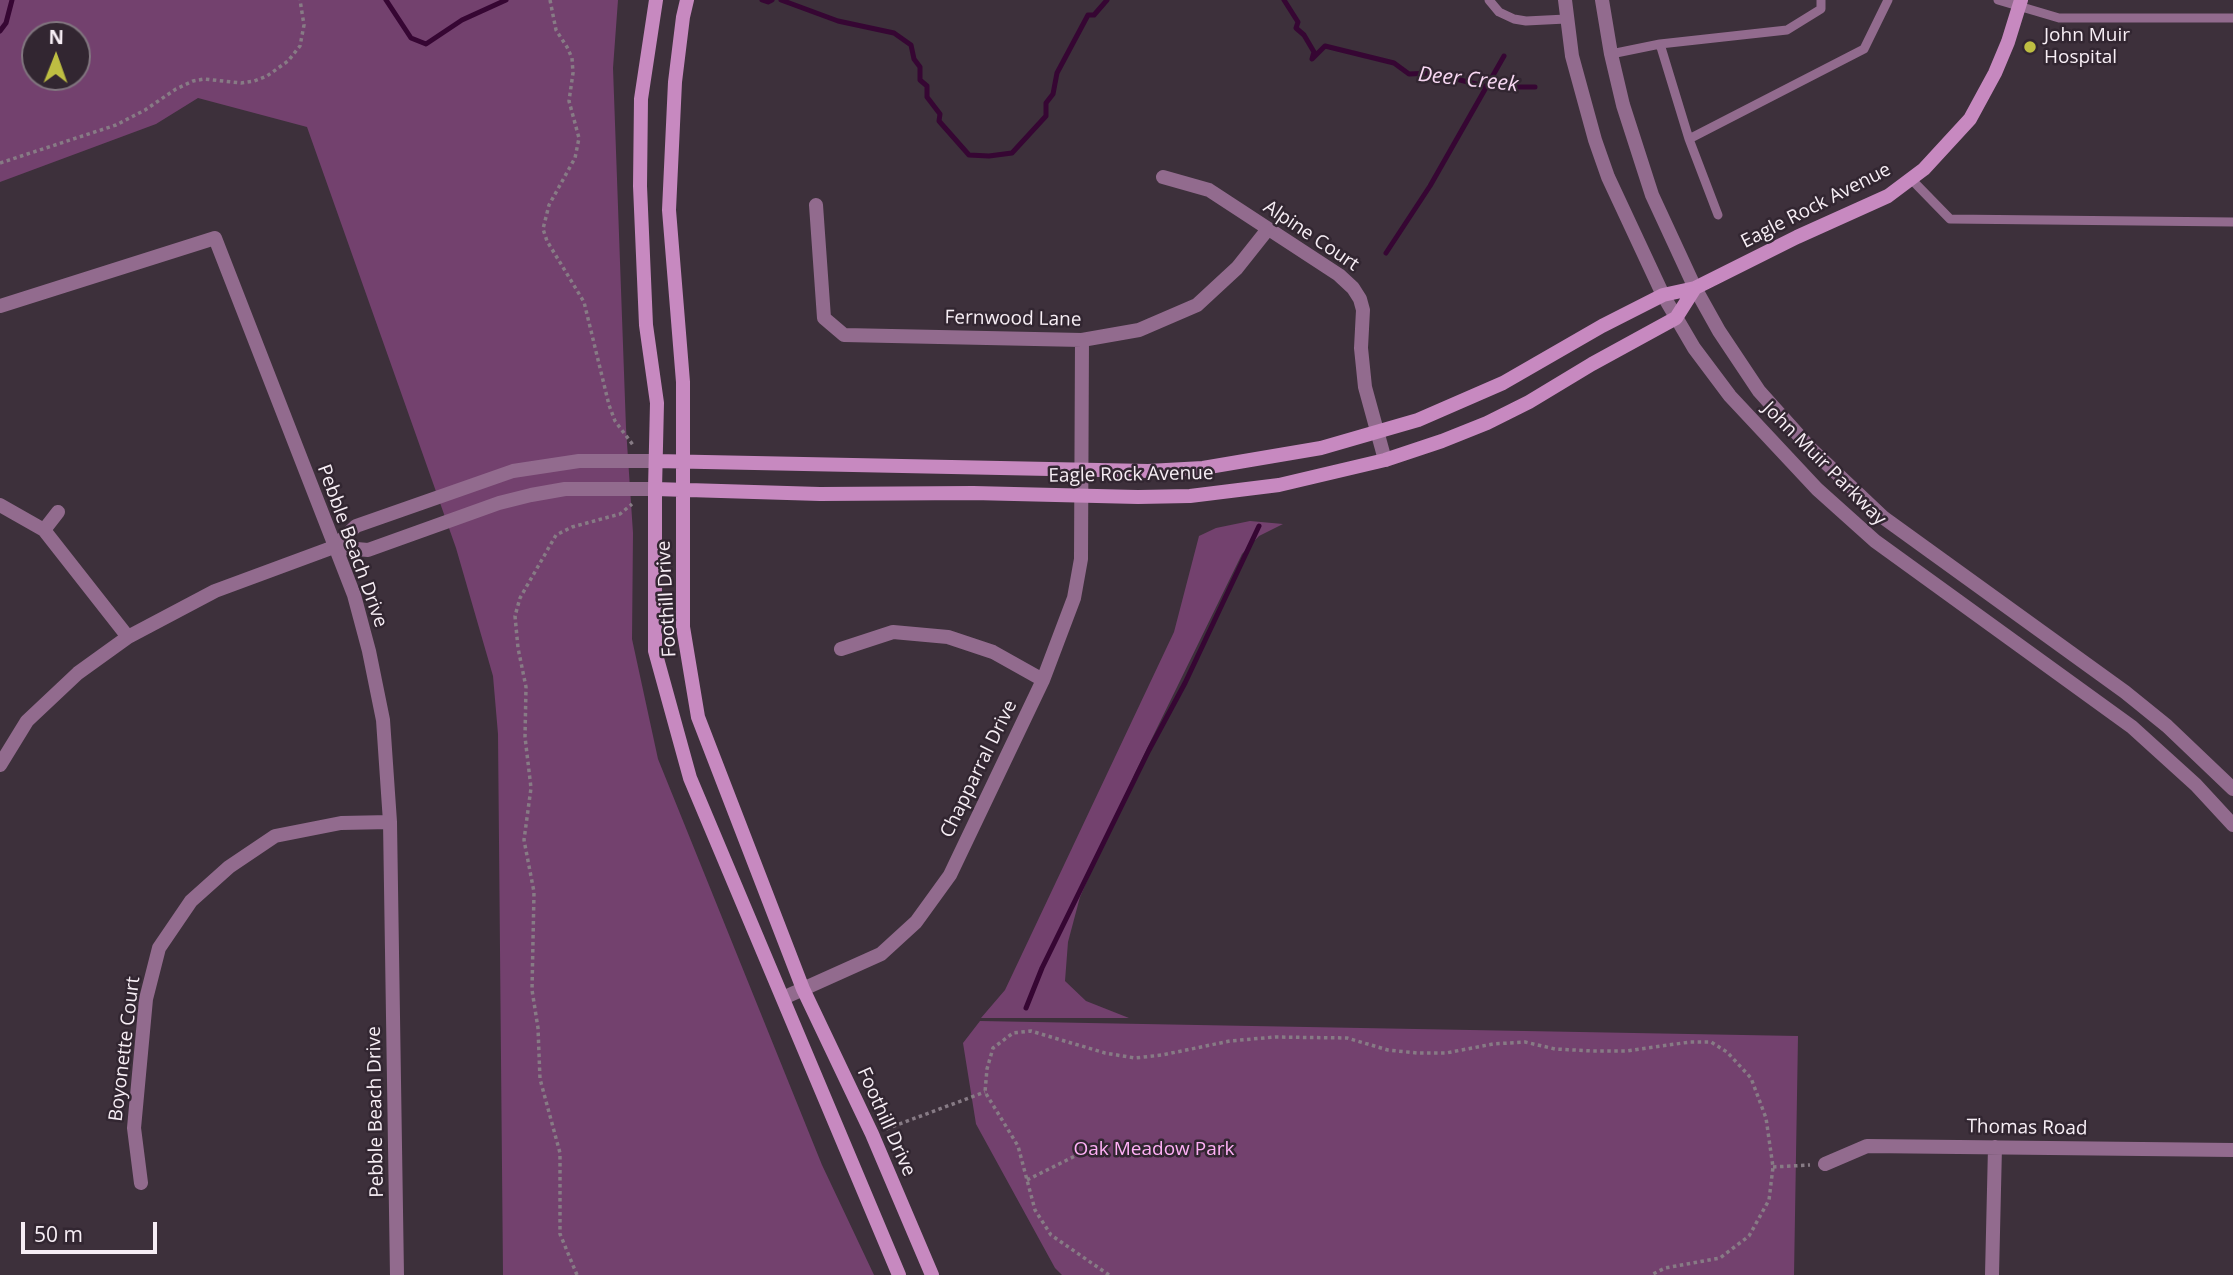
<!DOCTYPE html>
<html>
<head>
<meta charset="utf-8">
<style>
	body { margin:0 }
	#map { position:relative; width:2233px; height:1275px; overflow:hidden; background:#3d303b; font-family:"Open Sans",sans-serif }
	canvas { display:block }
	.north { position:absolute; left:21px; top:21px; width:70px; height:70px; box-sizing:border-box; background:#322631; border:2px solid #81767f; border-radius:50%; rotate:1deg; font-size:19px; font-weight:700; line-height:28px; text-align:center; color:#f7eef5 }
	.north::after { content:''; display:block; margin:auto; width:24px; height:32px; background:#bebe42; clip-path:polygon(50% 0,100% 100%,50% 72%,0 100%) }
	.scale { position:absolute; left:21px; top:1222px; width:136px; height:32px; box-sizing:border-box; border:4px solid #f7eef5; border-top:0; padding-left:9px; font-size:21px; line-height:24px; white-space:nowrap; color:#f7eef5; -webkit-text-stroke:5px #322631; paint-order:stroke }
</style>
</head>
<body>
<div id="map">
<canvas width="2233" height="1275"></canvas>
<div class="north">N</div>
<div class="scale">50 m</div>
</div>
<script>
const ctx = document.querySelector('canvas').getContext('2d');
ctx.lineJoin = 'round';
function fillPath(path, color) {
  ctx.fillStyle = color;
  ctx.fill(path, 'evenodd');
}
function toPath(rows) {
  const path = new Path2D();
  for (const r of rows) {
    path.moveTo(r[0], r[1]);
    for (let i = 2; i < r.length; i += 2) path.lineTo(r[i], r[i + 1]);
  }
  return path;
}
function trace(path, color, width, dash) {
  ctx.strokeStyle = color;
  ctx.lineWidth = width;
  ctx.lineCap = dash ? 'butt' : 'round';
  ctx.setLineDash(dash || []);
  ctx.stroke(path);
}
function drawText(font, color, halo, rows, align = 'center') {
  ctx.font = font + ' "Open Sans",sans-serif';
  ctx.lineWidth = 5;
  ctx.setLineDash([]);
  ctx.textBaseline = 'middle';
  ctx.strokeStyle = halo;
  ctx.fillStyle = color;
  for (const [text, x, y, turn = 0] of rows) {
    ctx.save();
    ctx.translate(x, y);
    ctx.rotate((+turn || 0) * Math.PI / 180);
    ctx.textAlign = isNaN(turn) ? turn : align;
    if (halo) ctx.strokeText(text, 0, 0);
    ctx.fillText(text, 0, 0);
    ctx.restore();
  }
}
const green = toPath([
	[0,0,618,0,613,68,626,428,633,533,632,639,658,759,822,1165,874,1275,503,1275,498,734,493,676,456,548,307,127,198,98,156,124,0,182],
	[35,35,77,35,77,77,35,77],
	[1250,521,1283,524,1259,536,1242,554,1135,773,1080,897,1068,942,1065,981,1086,1001,1129,1018,981,1018,1005,990,1174,632,1199,536,1216,528],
	[980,1021,1798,1036,1794,1275,1062,1275,1055,1268,976,1124,963,1043]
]);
const stream = toPath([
	[386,0,411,38,426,44,462,20,506,0],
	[762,0,768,2,772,0],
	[781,0,838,21,894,33,911,45,914,59,920,67,920,80,927,86,927,97,940,114,939,121,969,155,989,156,1012,153,1046,116,1046,103,1053,94,1057,73,1088,15,1094,15,1107,0],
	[1284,0,1298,22,1296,28,1304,35,1314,52,1312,59,1325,46,1394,63,1409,74,1432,73,1488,87,1535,87],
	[0,31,6,23,12,0],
	[1386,253,1430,186,1504,56],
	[1026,1008,1042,968,1149,750,1185,683,1259,526]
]);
const path = toPath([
	[550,0,556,30,567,47,572,58,573,73,569,101,579,138,575,158,549,205,543,229,547,241,584,302,609,405,615,421,633,445],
	[0,163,116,125,145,110,176,89,193,81,204,79,241,83,254,81,267,76,288,61,300,46,304,25,300,0],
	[886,1129,985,1092],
	[1773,1167,1810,1165],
	[1027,1180,1081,1153],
	[577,1275,560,1234,560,1153,540,1079,538,1028,532,990,534,892,524,840,531,788,525,737,526,687,518,648,515,616,520,598,556,535,572,527,620,514,632,504],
	[1109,1275,1051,1235,1035,1210,1018,1146,985,1092,987,1069,993,1048,1013,1033,1031,1031,1105,1053,1135,1058,1162,1055,1230,1041,1275,1037,1347,1038,1388,1050,1417,1053,1446,1053,1493,1044,1525,1042,1555,1049,1593,1051,1626,1051,1690,1042,1711,1042,1727,1052,1751,1078,1766,1118,1773,1167,1769,1200,1749,1236,1720,1258,1665,1268,1651,1275]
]);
const lane = toPath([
	[1489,0,1499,12,1514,19,1526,21,1566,19],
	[1998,0,2059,18,2233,18],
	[1611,54,1660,44],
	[1689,139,1660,44,1787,30,1821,9,1821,0],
	[1911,179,1950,219,2233,222],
	[1718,215,1689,139,1864,49,1888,0]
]);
const street = toPath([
	[1565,0,1572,56,1595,140,1608,177,1663,295,1694,348,1730,396,1817,489,1875,541,2132,727,2196,785,2233,825],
	[1602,0,1611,54,1623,105,1652,195,1695,288,1719,331,1759,391,1811,449,1884,518,2125,692,2167,726,2233,789],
	[1163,177,1209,190,1339,275,1353,288,1360,299,1363,310,1361,348,1365,387,1385,460],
	[816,205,824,318,844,335,1082,340,1139,330,1197,305,1237,268,1268,229],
	[0,306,215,238,354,595,369,651,383,720,390,822,397,1275],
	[0,505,44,530,128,637],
	[44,530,58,512],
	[334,547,368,550,499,503,531,495,565,489,655,489],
	[841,649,893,632,948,637,993,652,1043,680],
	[0,765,27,721,78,673,128,637,215,591,334,547,356,526,513,471,579,461,656,461],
	[783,998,881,954,916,922,950,875,1043,680,1074,598,1081,559,1082,340],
	[1825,1164,1867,1146,2233,1150],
	[141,1183,134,1128,146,999,159,948,191,901,229,867,275,836,341,823,390,822],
	[1992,1275,1995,1147]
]);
const secondary = toPath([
	[656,0,641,99,640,186,646,325,657,403,655,489,655,651,690,778,899,1275],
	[687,0,683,17,675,82,669,210,683,382,683,627,698,717,803,989,872,1134,932,1275],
	[656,461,1148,471,1203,468,1321,448,1418,420,1503,383,1602,326,1663,295,1695,288,1797,237,1888,196,1924,169,1970,119,1995,73,2008,42,2021,0],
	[655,489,820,494,973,493,1138,497,1190,496,1279,485,1385,460,1442,441,1487,423,1529,402,1592,364,1676,318,1695,288]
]);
const markers = [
	[2030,47,7,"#bebe42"]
];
const poiNames = [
	["John Muir",2044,36],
	["Hospital",2044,58]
];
const streetNames = [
	["Eagle Rock Avenue",1816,206,-27],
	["Alpine Court",1311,236,34],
	["Fernwood Lane",1013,319,1],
	["John Muir Parkway",1824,464,45],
	["Eagle Rock Avenue",1131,475,-1],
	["Pebble Beach Drive",352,546,70],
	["Foothill Drive",667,599,-93],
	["Chapparral Drive",979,769,-64],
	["Boyonette Court",125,1049,-83],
	["Pebble Beach Drive",376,1112,-91],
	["Foothill Drive",886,1122,66],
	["Thomas Road",2027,1128,1]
];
const parkNames = [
	["Oak Meadow Park",1154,1150]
];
const waterNames = [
	["Deer Creek",1468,80,6]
];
fillPath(green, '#73416e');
trace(stream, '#360633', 5);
trace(path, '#877b85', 3.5, [3.5, 3.5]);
trace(lane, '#926b8e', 9);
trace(street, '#926b8e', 14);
trace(secondary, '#c789c0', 14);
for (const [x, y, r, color] of markers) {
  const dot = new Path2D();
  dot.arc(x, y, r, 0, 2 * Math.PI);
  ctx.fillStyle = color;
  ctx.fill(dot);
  trace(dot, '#322631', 2.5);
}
drawText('19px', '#f7eef5', '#322631', poiNames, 'left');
drawText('19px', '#f7eef5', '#322631', streetNames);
drawText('19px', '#ffb1f6', '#322631', parkNames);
drawText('italic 21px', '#f7d7f2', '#322631', waterNames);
</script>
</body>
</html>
